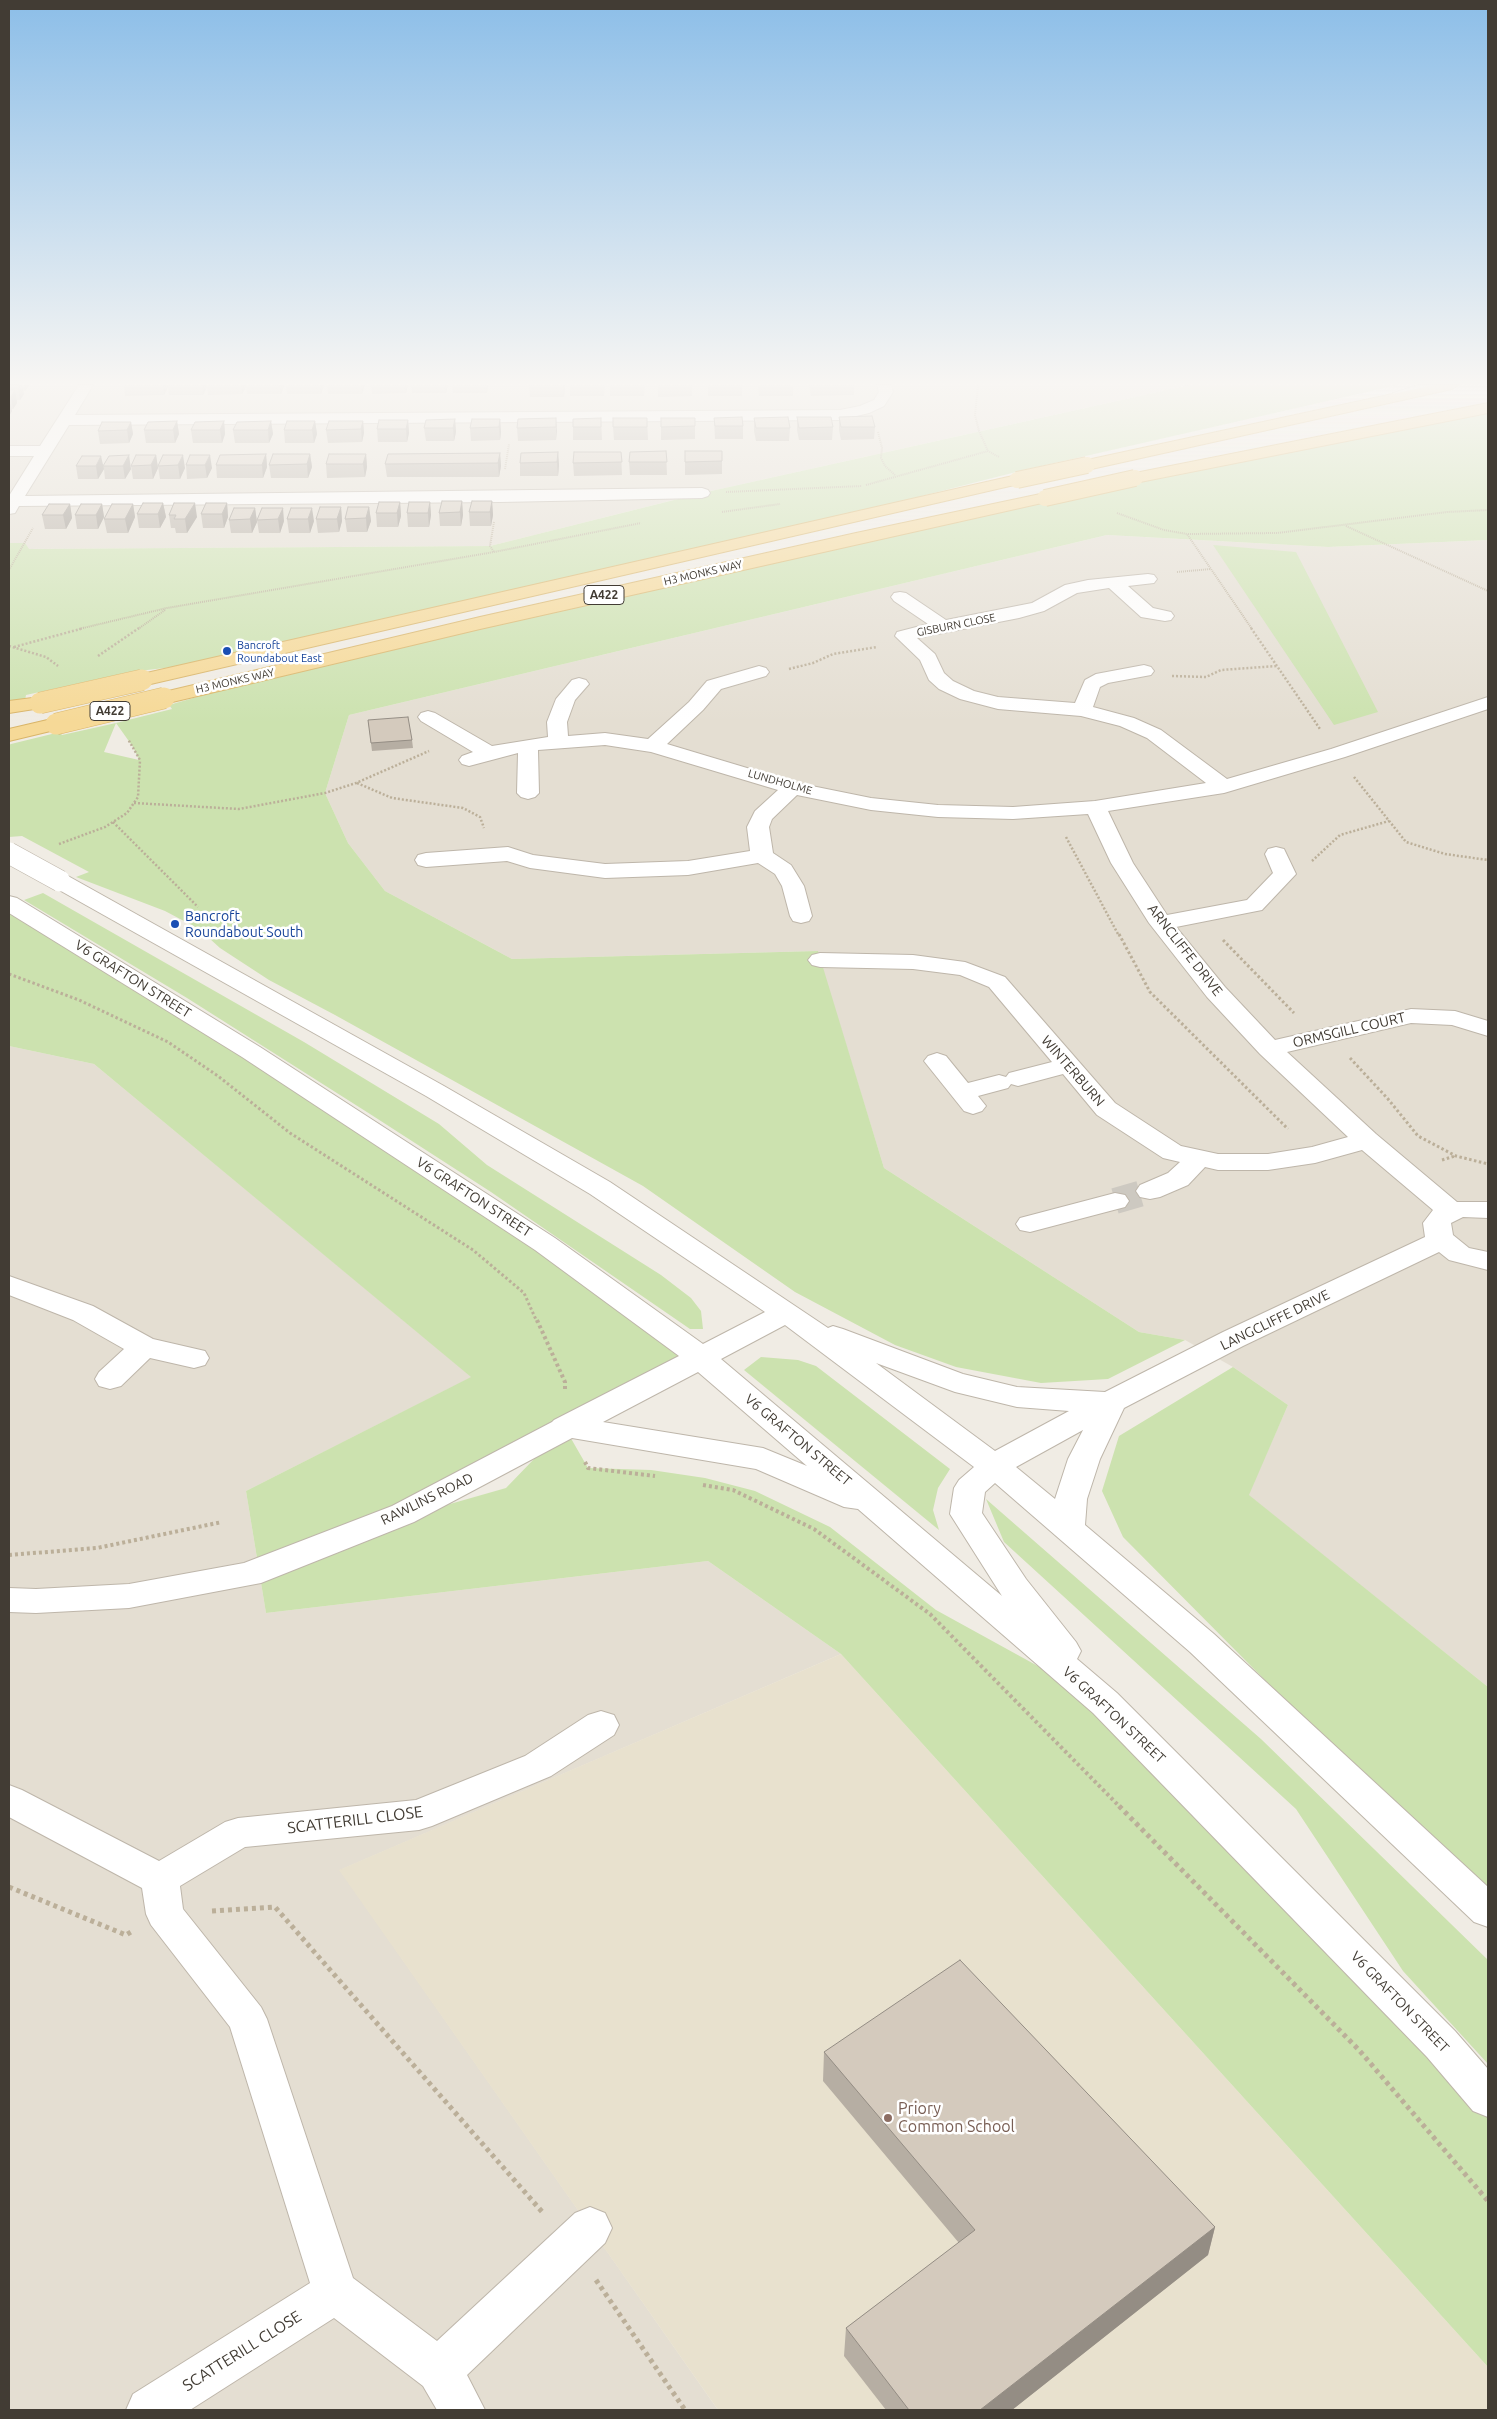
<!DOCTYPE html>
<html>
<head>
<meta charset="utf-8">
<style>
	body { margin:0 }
	#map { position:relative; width:1497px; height:2419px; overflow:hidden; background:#f0ece4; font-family:Ubuntu,sans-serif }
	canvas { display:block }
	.frame { position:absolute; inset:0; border:10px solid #423c34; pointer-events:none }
</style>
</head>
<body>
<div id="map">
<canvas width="1497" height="2419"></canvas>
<div class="frame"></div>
</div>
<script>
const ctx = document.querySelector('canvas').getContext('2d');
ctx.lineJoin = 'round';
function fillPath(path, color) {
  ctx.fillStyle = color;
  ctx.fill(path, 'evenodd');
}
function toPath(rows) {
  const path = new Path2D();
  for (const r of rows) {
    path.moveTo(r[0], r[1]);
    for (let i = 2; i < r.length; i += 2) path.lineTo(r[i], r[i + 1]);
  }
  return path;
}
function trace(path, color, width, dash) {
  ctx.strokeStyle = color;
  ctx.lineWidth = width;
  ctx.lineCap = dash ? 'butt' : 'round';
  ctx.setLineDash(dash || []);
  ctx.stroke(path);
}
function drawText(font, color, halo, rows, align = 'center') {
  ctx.font = font + ' Ubuntu,sans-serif';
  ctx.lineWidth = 5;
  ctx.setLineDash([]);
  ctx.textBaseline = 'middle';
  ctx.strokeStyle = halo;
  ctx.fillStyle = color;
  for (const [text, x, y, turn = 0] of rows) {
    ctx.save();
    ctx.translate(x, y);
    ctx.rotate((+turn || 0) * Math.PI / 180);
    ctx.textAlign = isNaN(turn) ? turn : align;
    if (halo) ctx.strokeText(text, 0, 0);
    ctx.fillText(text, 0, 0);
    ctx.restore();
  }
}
const residential = toPath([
	[9,385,1189,385,702,493,490,546,28,549,9,547],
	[1107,535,1328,547,1488,540,1488,1687,1248,1495,1288,1405,1233,1367,1185,1340,1139,1332,884,1168,817,951,512,959,385,891,348,843,325,793,349,715],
	[9,1046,94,1064,472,1377,246,1491,266,1613,708,1561,841,1654,340,1870,718,2410,9,2410]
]);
const education = toPath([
	[841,1654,1488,2367,1488,2410,718,2410,339,1870]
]);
const green = toPath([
	[1189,385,1398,385,1024,470,690,555,225,661,130,672,26,695,25,700,9,702,9,543,25,543,29,549,490,546,702,493],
	[1488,408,1488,540,1328,547,1107,535,349,715,325,793,348,843,385,891,512,959,818,951,884,1168,1139,1332,1185,1340,1108,1379,1041,1383,956,1367,895,1345,795,1292,643,1186,335,1015,269,980,220,948,199,929,165,911,76,877,89,872,22,836,9,837,9,745,11,744,60,732,62,735,116,723,172,709,169,705,336,657,1135,478],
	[116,723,133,747,139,760,104,752],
	[1213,545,1296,552,1378,712,1334,725],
	[43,893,304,1042,439,1124,487,1165,661,1275,691,1298,701,1311,703,1329,690,1329,491,1192,370,1114,187,998,24,900],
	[9,904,50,928,700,1357,565,1428,588,1468,651,1470,705,1478,755,1491,830,1527,936,1610,1105,1703,1441,2044,1488,2098,1488,2367,841,1654,708,1561,266,1613,246,1491,471,1377,94,1064,9,1046],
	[563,1429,506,1488,352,1532],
	[761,1357,798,1360,816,1366,950,1469,938,1488,933,1510,939,1530,744,1370],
	[1233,1367,1288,1405,1249,1495,1488,1687,1488,1905,1123,1537,1102,1491,1119,1436],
	[986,1499,1261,1739,1488,1960,1488,2064,1403,1971,1296,1809,1004,1542]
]);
const minorTunnel = toPath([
	[1115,1201,1150,1191]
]);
const pathFar4 = toPath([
	[978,385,975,415,979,431,988,451,999,457],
	[878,432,882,448,881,458,885,466,895,475],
	[505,469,509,444],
	[866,485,988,451],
	[726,492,862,486],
	[722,512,780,504],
	[1117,513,1164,530,1187,534,1252,629],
	[494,522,490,546,494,552],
	[1346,526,1488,591],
	[1188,534,1277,533,1447,512,1488,510],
	[9,570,33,528],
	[1177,572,1211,569],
	[79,629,167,608,494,552,641,523],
	[138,629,165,610]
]);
const pathFar3 = toPath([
	[1251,628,1320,729],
	[9,646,46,657,58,666],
	[14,647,84,628],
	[98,656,139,628],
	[789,669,813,663,833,654,877,647],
	[1172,676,1206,677,1221,670,1277,666],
	[1354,777,1406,842,1445,854,1488,860],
	[357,783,392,798,463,808,480,817,484,828],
	[134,803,239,809,325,793,356,783,429,751],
	[113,822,198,907],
	[1066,837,1119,936],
	[59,844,105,827,127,813,138,797,140,760,128,739],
	[1312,861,1340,835,1389,821]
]);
const pathFar2 = toPath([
	[1119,934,1150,992,1288,1129],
	[1223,940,1294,1013],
	[9,974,79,1000,168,1042,218,1076,290,1133,473,1250,524,1293,537,1322],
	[1350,1058,1388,1099,1418,1136,1456,1156,1488,1164],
	[1442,1160,1455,1156]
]);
const pathFar1 = toPath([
	[537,1320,565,1382,565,1391],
	[585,1462,588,1468,655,1476],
	[703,1485,733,1490,814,1529,930,1614,1121,1808],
	[9,1555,97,1548,222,1522]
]);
const path = toPath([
	[1119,1806,1359,2050,1488,2201],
	[9,1887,126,1935,131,1932],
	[212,1911,275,1907,544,2214],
	[596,2280,685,2410]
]);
const minor = toPath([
	[79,385,93,385,75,415,840,410,860,406,874,400,879,392,877,385,891,385,893,392,884,406,869,413,840,420,69,425,25,496,702,488,708,490,710,493,708,496,702,498,500,502,19,506,15,513,9,514,9,496,34,456,9,456,9,446,40,446,79,385],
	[1419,385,1440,385,1438,388,1398,400,1391,396,1393,393,1419,385],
	[1148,574,1154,575,1157,579,1154,583,1128,586,1153,608,1171,612,1174,616,1171,620,1165,621,1141,617,1109,588,1077,593,1044,611,1019,618,917,638,935,654,944,673,953,681,974,691,998,697,1075,703,1085,680,1096,674,1144,665,1151,667,1154,671,1151,675,1108,683,1100,687,1093,707,1134,718,1161,730,1227,779,1331,749,1488,697,1488,709,1345,757,1224,793,1108,811,1133,863,1167,915,1247,900,1273,873,1265,854,1268,849,1276,847,1284,849,1296,874,1262,910,1176,927,1225,987,1275,1040,1411,1009,1455,1011,1488,1021,1488,1036,1452,1025,1411,1023,1287,1052,1376,1134,1457,1202,1488,1202,1488,1218,1463,1217,1451,1223,1453,1235,1469,1248,1488,1252,1488,1270,1449,1260,1439,1252,1243,1346,1124,1408,1100,1459,1087,1499,1085,1525,1214,1634,1488,1887,1488,1927,1474,1922,1190,1652,995,1483,985,1492,982,1513,1026,1579,1076,1642,1081,1651,1077,1659,1117,1693,1455,2031,1488,2069,1488,2117,1473,2111,1427,2057,1093,1713,858,1509,844,1507,756,1469,572,1438,414,1522,261,1583,129,1608,36,1613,9,1612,9,1588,36,1589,129,1584,244,1563,392,1506,552,1422,554,1420,679,1356,535,1250,242,1057,9,913,9,896,17,898,260,1047,555,1238,703,1344,765,1312,590,1194,426,1096,52,886,49,881,52,876,60,874,68,876,444,1086,610,1182,828,1328,833,1326,843,1329,963,1374,1017,1387,1105,1392,1223,1332,1425,1237,1423,1223,1433,1210,1362,1150,1315,1163,1268,1170,1218,1170,1205,1167,1188,1185,1160,1197,1150,1199,1140,1197,1136,1191,1140,1185,1168,1173,1180,1162,1163,1158,1097,1115,1063,1074,1018,1086,1011,1084,1008,1088,978,1096,986,1106,982,1111,973,1114,964,1111,924,1061,928,1056,937,1053,946,1056,968,1083,999,1075,1006,1077,1009,1073,1052,1062,989,987,960,975,913,969,820,967,812,965,808,960,812,955,820,953,913,955,965,962,1005,977,1115,1103,1181,1146,1218,1154,1268,1154,1312,1147,1348,1137,1260,1054,1207,997,1149,923,1111,863,1088,814,1013,819,938,817,871,810,797,795,772,819,769,827,773,853,791,865,804,886,812,916,809,921,801,923,793,921,790,916,782,886,775,874,758,863,688,875,605,878,530,868,507,861,426,867,418,865,415,860,418,855,426,853,508,847,533,855,605,864,688,861,750,851,747,827,755,811,778,790,651,752,605,745,538,750,539,793,535,797,528,799,521,797,517,793,518,753,469,766,462,764,459,760,462,756,473,752,421,721,418,717,421,713,428,711,435,713,492,746,548,737,547,722,556,699,572,680,579,678,586,680,589,684,575,700,567,722,568,736,605,733,648,739,689,702,707,681,759,666,766,668,769,672,766,676,721,689,703,710,667,744,797,783,871,798,938,805,1013,807,1095,801,1206,783,1147,738,1120,726,1081,716,998,709,960,699,939,689,929,680,920,660,895,636,897,632,928,624,894,601,891,597,894,593,900,592,906,593,946,620,1032,603,1065,585,1088,580,1148,574],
	[785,1325,974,1467,959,1480,954,1488,950,1514,1002,1596,721,1359,785,1325],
	[876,1363,955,1392,1017,1407,1069,1411,995,1451,876,1363],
	[698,1372,807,1466,763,1448,603,1422,698,1372],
	[1083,1430,1068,1459,1055,1499,1016,1467,1083,1430],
	[1115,1193,1125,1195,1129,1201,1125,1207,1030,1232,1020,1230,1016,1224,1020,1218,1115,1193],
	[9,1276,93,1306,153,1339,205,1351,209,1358,205,1365,194,1368,150,1358,121,1386,110,1389,99,1386,95,1379,99,1372,124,1349,73,1320,9,1295,9,1276],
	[601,1711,614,1715,619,1725,614,1735,551,1776,432,1826,419,1830,245,1847,180,1886,183,1909,261,2007,267,2019,353,2278,437,2341,575,2213,590,2207,605,2213,612,2228,605,2243,467,2375,485,2410,437,2410,423,2386,334,2318,190,2410,126,2410,133,2394,310,2283,230,2027,151,1925,146,1914,142,1888,9,1817,9,1785,22,1790,159,1861,225,1822,238,1818,416,1800,525,1756,588,1715,601,1711]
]);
const major = toPath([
	[1434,385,1459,385,1452,389,1087,470,1081,468,1079,465,1081,462,1087,460,1434,385],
	[1488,403,1488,413,1135,483,1129,481,1127,478,1129,475,1135,473,1488,403],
	[1017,475,1023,477,1025,480,1023,483,142,686,135,684,132,680,135,676,142,674,1017,475],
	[1045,493,1051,495,1053,498,1051,501,480,629,164,704,157,702,154,698,157,694,164,692,480,617,856,533,1045,493],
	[40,697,47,699,50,703,47,707,9,713,9,701,40,697],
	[56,718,63,720,66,724,63,728,9,741,9,729,56,718]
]);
const minorBridge = toPath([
	[9,853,60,881]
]);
const majorBridgeFar1 = toPath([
	[1017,480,1087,465],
	[1045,498,1135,478]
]);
const majorBridge = toPath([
	[40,703,142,680],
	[56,724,164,698]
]);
const wall = toPath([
	[9,385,29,385,25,391,24,391,24,394,20,400,17,400,17,403,13,409,11,409,12,411,9,416,10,421,9,423],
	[124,385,284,385,284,386,281,394,247,394,246,387,242,394,208,395,207,387,203,395,169,395,168,387,164,395,125,396],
	[286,385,324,385,321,394,287,394],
	[327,385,365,385,362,394,328,394],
	[371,385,408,385,406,393,372,394],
	[411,385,448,385,446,393,412,393],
	[452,385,488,385,487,393,453,393],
	[529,385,565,385,564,397,530,397],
	[570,385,605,385,604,396,570,396],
	[610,385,645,385,644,396,610,396],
	[658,385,692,385,692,396,658,397],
	[708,385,742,385,742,396,708,396],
	[758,385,793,385,793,396,759,396],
	[809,385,854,385,854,395,811,396],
	[797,417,833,427,832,440,799,440,797,430],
	[839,417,875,427,874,439,841,440,839,430],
	[556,418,556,440,518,441,517,428],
	[601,418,602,440,573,440,573,427],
	[647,418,648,440,614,440,613,427],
	[661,418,695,426,695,439,661,440],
	[714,418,743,426,743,439,715,439],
	[754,418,790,428,789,441,756,441,754,431],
	[455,419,456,432,454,441,426,441,424,428],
	[500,419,501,432,500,440,471,441,470,428],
	[408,420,409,433,407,442,378,442,377,429],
	[177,421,179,434,175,443,146,443,144,430],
	[224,421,225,434,222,443,193,443,191,430],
	[271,421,273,434,269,443,235,443,233,430],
	[315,421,317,434,314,443,285,443,284,430],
	[363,421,364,433,362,442,328,443,326,430],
	[131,422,133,434,129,443,100,444,98,431],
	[666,451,667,475,630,475,629,462],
	[685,451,722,461,722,474,685,475],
	[558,452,559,465,558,476,520,476,520,463],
	[621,452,622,475,574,476,573,463],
	[500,453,501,466,499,477,387,477,385,464],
	[266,454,267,467,263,478,217,478,216,465],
	[310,454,312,467,308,478,271,478,269,465],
	[366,454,367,467,365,477,327,478,326,464],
	[156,455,158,468,153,479,133,479,131,466],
	[163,455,185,468,180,479,160,479,158,466],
	[190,455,212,468,207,478,187,479,186,465],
	[109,456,131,469,125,479,105,479,104,469,98,479,78,479,76,466,103,466],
	[462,501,463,515,461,526,440,526,439,513],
	[492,501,493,515,491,526,470,526,469,512],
	[400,502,401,516,398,527,377,527,376,513],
	[430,502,431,515,429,527,408,527,407,513],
	[163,503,166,517,160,528,139,528,137,514],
	[174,503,197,517,187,533,176,533,175,528,171,528,169,515],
	[227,503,228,517,224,528,203,528,201,514],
	[70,504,72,518,66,529,45,529,42,515],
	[102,504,104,517,98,529,77,529,75,515],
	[133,504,135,517,128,533,107,533,104,519],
	[341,507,342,521,339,532,318,533,316,519],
	[369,507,371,521,367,532,347,532,345,519],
	[255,508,257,522,252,533,231,533,229,520],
	[262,508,284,521,280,533,259,533,257,520],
	[291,508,314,521,310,533,289,533,287,519],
	[368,720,412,740,413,748,372,751],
	[824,2052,1215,2227,1208,2255,1012,2410,886,2410,844,2356,846,2328,959,2243,823,2081]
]);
const shadedWall = toPath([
	[19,385,22,385,24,394,20,400,18,388],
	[24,385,29,385,25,391],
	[163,385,168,385,168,387,164,395],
	[202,385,207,385,207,387,203,395],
	[241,385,245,385,246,387,242,394],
	[279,385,284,385,284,386,281,394],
	[320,385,324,385,321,394],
	[361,385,365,385,362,394],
	[405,385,408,385,406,393],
	[445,385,448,385,446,393],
	[486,385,488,385,487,393],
	[563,385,565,385,564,397],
	[15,390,17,403,13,409,11,397],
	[9,399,12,411,9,416,10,421,9,423],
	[556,418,557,431,556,440],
	[455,419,456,432,454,441,453,428],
	[500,419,501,432,500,440,499,427],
	[408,420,409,433,407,442,406,429],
	[177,421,179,434,175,443,173,430],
	[224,421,225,434,222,443,220,430],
	[271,421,273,434,269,443,268,430],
	[315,421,317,434,314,443,312,430],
	[363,421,364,433,362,442,361,429],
	[131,422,133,434,129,443,127,430],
	[558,452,559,465,558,476,557,462],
	[500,453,501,466,499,477,498,463],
	[266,454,267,467,263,478,262,465],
	[310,454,312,467,308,478,307,464],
	[366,454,367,467,365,477,363,464],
	[129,455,131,469,125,479,123,466],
	[156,455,158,468,153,479,151,465],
	[183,455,185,468,180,479,178,465],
	[210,455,212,468,207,478,205,465],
	[101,456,104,469,98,479,96,466],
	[462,501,463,515,461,526,460,512],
	[492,501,493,515,491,526,490,512],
	[400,502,401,516,398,527,397,513],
	[430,502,431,515,429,527,428,513],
	[163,503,166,517,160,528,158,514],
	[195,503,197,517,187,533,185,519],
	[227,503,228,517,224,528,222,514],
	[70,504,72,518,66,529,63,515],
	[102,504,104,517,98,529,96,515],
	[133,504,135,517,128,533,125,519],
	[341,507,342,521,339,532,337,519],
	[369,507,371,521,367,532,366,518],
	[255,508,257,522,252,533,250,519],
	[283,508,284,521,280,533,278,519],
	[312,508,314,521,310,533,308,519],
	[1215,2227,1208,2255,1012,2410,980,2410]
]);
const building = toPath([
	[9,385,19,385,18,388,9,388,9,385],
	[9,390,15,390,11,397,9,397,9,390],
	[872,416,875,427,841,427,839,417,872,416],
	[742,417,743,426,715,426,714,418,742,417],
	[788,417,790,428,756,428,754,418,788,417],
	[797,417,831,417,833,427,799,428,797,417],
	[556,418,556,427,517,428,518,419,556,418],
	[601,418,601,427,573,427,573,419,601,418],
	[613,418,647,418,647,427,613,427,613,418],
	[661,418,695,418,695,426,661,427,661,418],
	[455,419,453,428,424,428,426,420,455,419],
	[472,419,500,419,499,427,470,428,472,419],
	[379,420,408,420,406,429,377,429,379,420],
	[177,421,173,430,144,430,148,422,177,421],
	[224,421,220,430,191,430,195,422,224,421],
	[271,421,268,430,233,430,237,422,271,421],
	[287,421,315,421,312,430,284,430,287,421],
	[329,421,363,421,361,429,326,430,329,421],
	[102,422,131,422,127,430,98,431,102,422],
	[666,451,667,462,629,462,630,452,666,451],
	[685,451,722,451,722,461,685,462,685,451],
	[558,452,557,462,520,463,521,453,558,452],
	[574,452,621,452,622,462,573,463,574,452],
	[500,453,498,463,385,464,388,454,500,453],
	[266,454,262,465,216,465,220,455,266,454],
	[273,454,310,454,307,464,269,465,273,454],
	[329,454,366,454,363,464,326,464,329,454],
	[129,455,123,466,103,466,109,456,129,455],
	[136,455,156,455,151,465,131,466,136,455],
	[163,455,183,455,178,465,158,466,163,455],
	[190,455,210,455,205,465,186,465,190,455],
	[82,456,101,456,96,466,76,466,82,456],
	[442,501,462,501,460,512,439,513,442,501],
	[472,501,492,501,490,512,469,512,472,501],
	[379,502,400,502,397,513,376,513,379,502],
	[409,502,430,502,428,513,407,513,409,502],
	[143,503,163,503,158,514,137,514,143,503],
	[174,503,195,503,185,519,174,519,176,515,169,515,174,503],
	[206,503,227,503,222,514,201,514,206,503],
	[49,504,70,504,63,515,42,515,49,504],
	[81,504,102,504,96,515,75,515,81,504],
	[112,504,133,504,125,519,104,519,112,504],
	[320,507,341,507,337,519,316,519,320,507],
	[348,507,369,507,366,518,345,519,348,507],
	[234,508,255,508,250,519,229,520,234,508],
	[262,508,283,508,278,519,257,520,262,508],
	[291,508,312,508,308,519,287,519,291,508],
	[408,717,412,740,371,743,368,720,408,717],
	[960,1960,1215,2227,980,2410,909,2410,846,2328,975,2230,824,2052,960,1960]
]);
const markers = [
	[227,651,5,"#1a4fb4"],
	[175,924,5,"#1a4fb4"],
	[888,2118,5,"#8d6e63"]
];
const farStreetnames = [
	["H3 MONKS WAY",703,573,-13],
	["GISBURN CLOSE",956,625,-11],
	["H3 MONKS WAY",235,681,-13],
	["LUNDHOLME",780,782,16]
];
const farTransitnames = [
	["Bancroft",237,645],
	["Roundabout East",237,658]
];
const shields = [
	[604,595,40],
	[110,711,40]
];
const shieldNames = [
	["A422",604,595],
	["A422",110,711]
];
const transitNames = [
	["Bancroft",185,916],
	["Roundabout South",185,932]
];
const streetNames = [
	["ARNCLIFFE DRIVE",1185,950,52],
	["V6 GRAFTON STREET",133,979,32],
	["ORMSGILL COURT",1349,1030,-13],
	["WINTERBURN",1073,1071,49],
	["V6 GRAFTON STREET",474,1197,33],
	["LANGCLIFFE DRIVE",1275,1320,-26],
	["V6 GRAFTON STREET",798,1440,40],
	["RAWLINS ROAD",427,1499,-26],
	["V6 GRAFTON STREET",1114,1715,43],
	["V6 GRAFTON STREET",1400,2002,46]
];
const nearStreetnames = [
	["SCATTERILL CLOSE",355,1820,-7],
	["SCATTERILL CLOSE",242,2351,-32]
];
const nearEducationnames = [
	["Priory",898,2109],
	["Common School",898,2127]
];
fillPath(residential, '#e4ded2');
fillPath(education, '#e8e1ce');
fillPath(green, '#cce2af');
trace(minorTunnel, '#cdc9c1', 26, [26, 13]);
trace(minor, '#beb6aa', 2);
trace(major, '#d9b569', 2);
trace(pathFar4, '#bbaf99', 2, [1, 1]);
trace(pathFar3, '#bbaf99', 2.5, [2, 2]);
trace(pathFar2, '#bbaf99', 3, [2.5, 2.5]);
trace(pathFar1, '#bbaf99', 4, [3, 3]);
trace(path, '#bbaf99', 5, [4, 4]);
fillPath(minor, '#fff');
fillPath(major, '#f6d997');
trace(minorBridge, '#beb6aa', 22, []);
trace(majorBridgeFar1, '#d9b569', 18, []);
trace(majorBridge, '#d9b569', 22, []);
trace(minorBridge, '#fff', 21);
trace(majorBridgeFar1, '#f6d997', 16);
trace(majorBridge, '#f6d997', 21);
fillPath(wall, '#b6aea3');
fillPath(shadedWall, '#948d84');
fillPath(building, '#d4cabd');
trace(building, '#948d84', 1);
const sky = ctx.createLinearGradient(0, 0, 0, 723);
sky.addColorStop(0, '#8cbee8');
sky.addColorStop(0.53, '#f8f6f3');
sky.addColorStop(1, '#f8f6f300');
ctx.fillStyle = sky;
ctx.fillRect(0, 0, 1497, 723);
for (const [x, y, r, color] of markers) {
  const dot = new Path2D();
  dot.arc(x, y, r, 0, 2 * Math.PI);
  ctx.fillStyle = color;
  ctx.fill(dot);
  trace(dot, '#fff', 2);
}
drawText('11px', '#423c34', '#fff', farStreetnames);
drawText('11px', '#164399', '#fff', farTransitnames, 'left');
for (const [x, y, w] of shields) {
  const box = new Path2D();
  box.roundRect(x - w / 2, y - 9.5, w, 19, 4);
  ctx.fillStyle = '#fff';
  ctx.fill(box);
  trace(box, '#423c34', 1);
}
drawText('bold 12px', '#423c34', null, shieldNames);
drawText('14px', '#164399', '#fff', transitNames, 'left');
drawText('14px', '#423c34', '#fff', streetNames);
drawText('16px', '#423c34', '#fff', nearStreetnames);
drawText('16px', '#785e54', '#fff', nearEducationnames, 'left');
</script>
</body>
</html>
